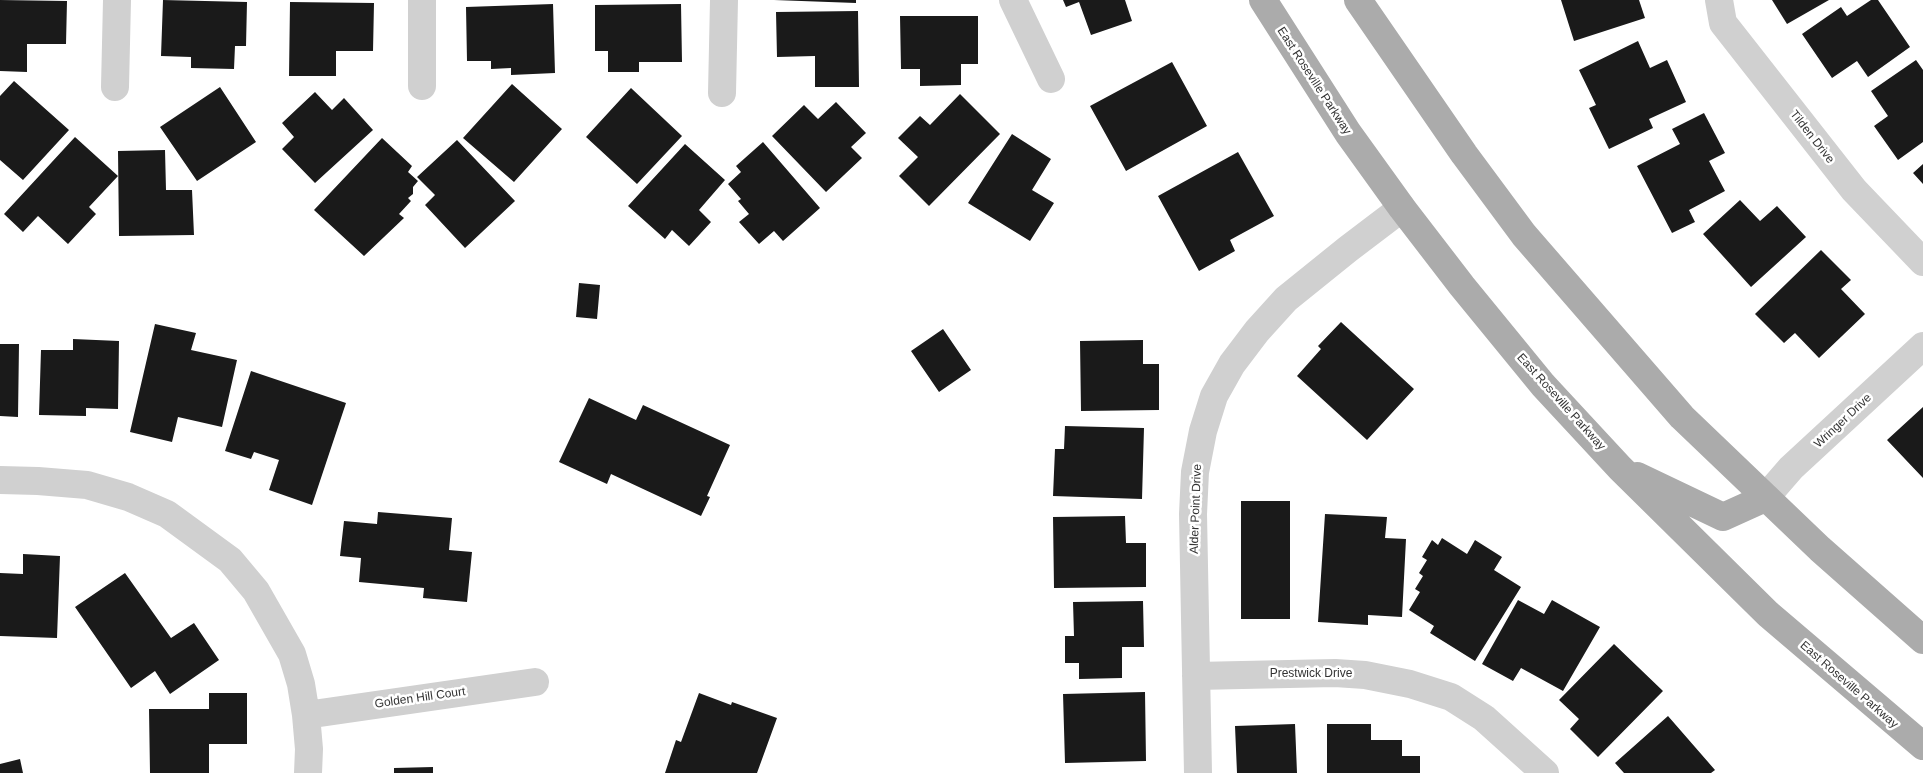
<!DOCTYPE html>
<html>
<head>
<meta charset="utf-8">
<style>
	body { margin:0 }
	canvas { display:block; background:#fff }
</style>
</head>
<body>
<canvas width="1923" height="773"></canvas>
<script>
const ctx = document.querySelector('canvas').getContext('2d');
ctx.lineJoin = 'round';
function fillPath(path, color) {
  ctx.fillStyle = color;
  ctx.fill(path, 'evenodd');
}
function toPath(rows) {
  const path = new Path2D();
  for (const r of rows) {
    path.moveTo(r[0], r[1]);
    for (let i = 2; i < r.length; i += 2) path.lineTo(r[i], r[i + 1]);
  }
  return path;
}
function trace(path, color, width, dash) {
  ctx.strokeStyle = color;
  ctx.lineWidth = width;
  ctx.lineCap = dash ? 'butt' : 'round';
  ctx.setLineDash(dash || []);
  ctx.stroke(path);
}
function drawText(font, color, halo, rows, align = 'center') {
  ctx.font = font + ' Arial,sans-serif';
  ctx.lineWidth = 5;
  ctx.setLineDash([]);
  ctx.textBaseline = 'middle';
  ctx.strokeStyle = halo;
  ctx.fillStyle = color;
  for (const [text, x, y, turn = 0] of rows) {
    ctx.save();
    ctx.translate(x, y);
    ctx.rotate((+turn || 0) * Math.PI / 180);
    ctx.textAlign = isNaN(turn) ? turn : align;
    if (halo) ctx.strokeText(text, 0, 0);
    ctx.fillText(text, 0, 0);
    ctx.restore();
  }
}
const building = toPath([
	[0,0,67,1,66,44,27,44,27,72,0,71],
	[163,0,247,2,246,46,235,46,234,69,191,68,191,57,161,56],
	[774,0,856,0,856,3],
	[1063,0,1125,0,1132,21,1091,35,1079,2,1066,7],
	[1561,0,1639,0,1645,18,1574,41],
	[1772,0,1829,0,1787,24],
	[1871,0,1878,0,1910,47,1868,77,1857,61,1832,78,1802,34,1841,7,1847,16],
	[290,2,374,3,373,51,336,51,336,76,289,76],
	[553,4,555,73,511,75,511,68,491,69,491,61,467,61,466,7],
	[681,4,682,62,639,62,639,72,608,72,608,51,595,51,595,5],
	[858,11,859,87,815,87,815,56,777,57,776,12],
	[900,16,978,16,978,64,961,64,961,85,920,86,920,69,901,69],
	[1638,41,1650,68,1667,60,1686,102,1649,119,1653,128,1609,149,1589,108,1596,105,1579,70],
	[1916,60,1923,70,1923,142,1898,160,1874,126,1888,116,1871,91],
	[1172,62,1207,126,1126,171,1090,106],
	[14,81,69,130,23,180,0,160,0,96],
	[512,84,562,129,514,182,463,138],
	[220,87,256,142,197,181,160,127],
	[631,88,682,136,637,184,586,137],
	[315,92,332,110,344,98,373,130,315,183,282,149,294,137,282,123],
	[960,94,1000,134,929,206,899,176,918,157,898,138,920,116,930,125],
	[836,102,866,133,851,147,862,158,826,192,772,136,804,105,818,119],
	[1704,113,1725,153,1709,161,1725,191,1689,210,1695,222,1672,233,1637,166,1680,144,1672,129],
	[1012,134,1051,159,1032,190,1054,203,1030,241,968,203],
	[75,137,118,176,89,207,96,214,68,244,38,216,23,232,4,214],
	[382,138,412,166,408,172,418,181,413,187,413,194,408,198,411,201,399,214,404,218,364,256,314,210],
	[457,140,515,201,465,248,425,205,435,195,417,177],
	[763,142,820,208,783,241,774,231,759,244,739,222,749,214,738,201,741,199,728,184,741,172,736,166],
	[685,144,725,180,699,210,711,222,689,246,672,230,665,239,628,206],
	[165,150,166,190,192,190,194,235,119,236,118,151],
	[1238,152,1274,216,1230,240,1235,251,1199,271,1158,196],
	[1923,164,1923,184,1913,173],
	[1740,200,1760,221,1777,206,1806,237,1751,287,1703,234],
	[1821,250,1851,280,1841,289,1865,314,1819,358,1795,333,1784,343,1755,314],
	[579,283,600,285,597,319,576,317],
	[1341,322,1414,389,1367,440,1297,376,1321,349,1318,346],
	[155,324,196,333,191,350,237,360,222,427,178,417,172,442,130,432],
	[943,329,971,370,939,392,911,351],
	[73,339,119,341,118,409,86,408,86,416,39,415,41,350,73,350],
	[1143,340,1143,364,1159,364,1159,410,1081,411,1080,341],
	[0,344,19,344,18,417,0,416],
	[251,371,346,403,312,505,269,490,279,460,254,452,251,459,225,451],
	[589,398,636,420,643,405,730,445,707,496,710,497,701,516,611,474,607,484,559,462],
	[1923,407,1923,478,1887,440],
	[1065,426,1144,428,1142,499,1053,496,1055,449,1064,449],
	[1241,501,1290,501,1290,619,1241,619],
	[378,512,452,518,449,550,472,552,467,602,423,598,424,588,359,582,361,558,340,556,344,521,377,524],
	[1325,514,1387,517,1385,538,1406,539,1402,617,1368,615,1368,625,1318,622],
	[1125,516,1126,543,1146,543,1146,587,1054,588,1053,517],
	[1442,538,1467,554,1475,540,1502,557,1494,570,1521,587,1475,661,1430,633,1434,626,1409,610,1420,592,1415,589,1423,576,1419,573,1427,560,1422,557,1432,540,1438,545],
	[23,554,60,556,57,638,0,636,0,573,23,574],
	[125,573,171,638,194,623,219,660,170,694,155,671,131,688,75,607],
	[1518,600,1544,614,1552,600,1600,627,1563,691,1521,668,1513,681,1482,664],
	[1143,601,1144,647,1122,647,1122,678,1079,679,1079,663,1065,663,1065,636,1074,636,1073,602],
	[1614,644,1663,691,1598,757,1570,729,1579,719,1559,700],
	[1145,692,1146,761,1065,763,1063,694],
	[209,693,247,693,247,744,209,744,209,773,150,773,149,709,209,709],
	[699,693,731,705,732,702,777,718,757,773,665,773,676,740,681,742],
	[1668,716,1715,770,1711,773,1624,773,1615,763],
	[1295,724,1297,773,1237,773,1235,726],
	[1327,724,1371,724,1371,740,1402,740,1402,756,1420,756,1420,773,1327,773],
	[20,759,23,773,0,773,0,764],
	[433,767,433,773,394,773,394,768]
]);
const minor = toPath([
	[1013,0,1051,79],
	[1719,0,1723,23,1854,190,1923,262],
	[422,86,422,0],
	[115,87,117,0],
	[722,93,724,0],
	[0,480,38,481,87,485,128,497,167,514,230,560,256,591,292,654,301,684,306,715,309,749,308,773],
	[1765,498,1791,468,1923,346],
	[1196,676,1335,673,1365,675,1410,684,1451,697,1484,718,1545,773],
	[306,715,535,682],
	[1198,773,1193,514,1195,472,1203,431,1214,396,1232,364,1257,331,1286,299,1348,249,1402,208]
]);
const major = toPath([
	[1263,0,1348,133,1402,208,1462,286,1543,385,1620,468,1768,614,1923,746],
	[1358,0,1464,154,1524,235,1682,417,1820,549,1923,640],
	[1637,476,1723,517,1765,498]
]);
const streetNames = [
	["East Roseville Parkway",1314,81,57],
	["Tilden Drive",1812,137,52],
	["East Roseville Parkway",1561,402,48],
	["Wringer Drive",1843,421,-43],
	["Alder Point Drive",1196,509,-88],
	["Prestwick Drive",1311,674],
	["East Roseville Parkway",1849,685,41],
	["Golden Hill Court",420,698,-8]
];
fillPath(building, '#1a1a1a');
trace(minor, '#d0d0d0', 28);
trace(major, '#ababab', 28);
drawText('12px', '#333', '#fff', streetNames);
</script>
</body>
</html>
